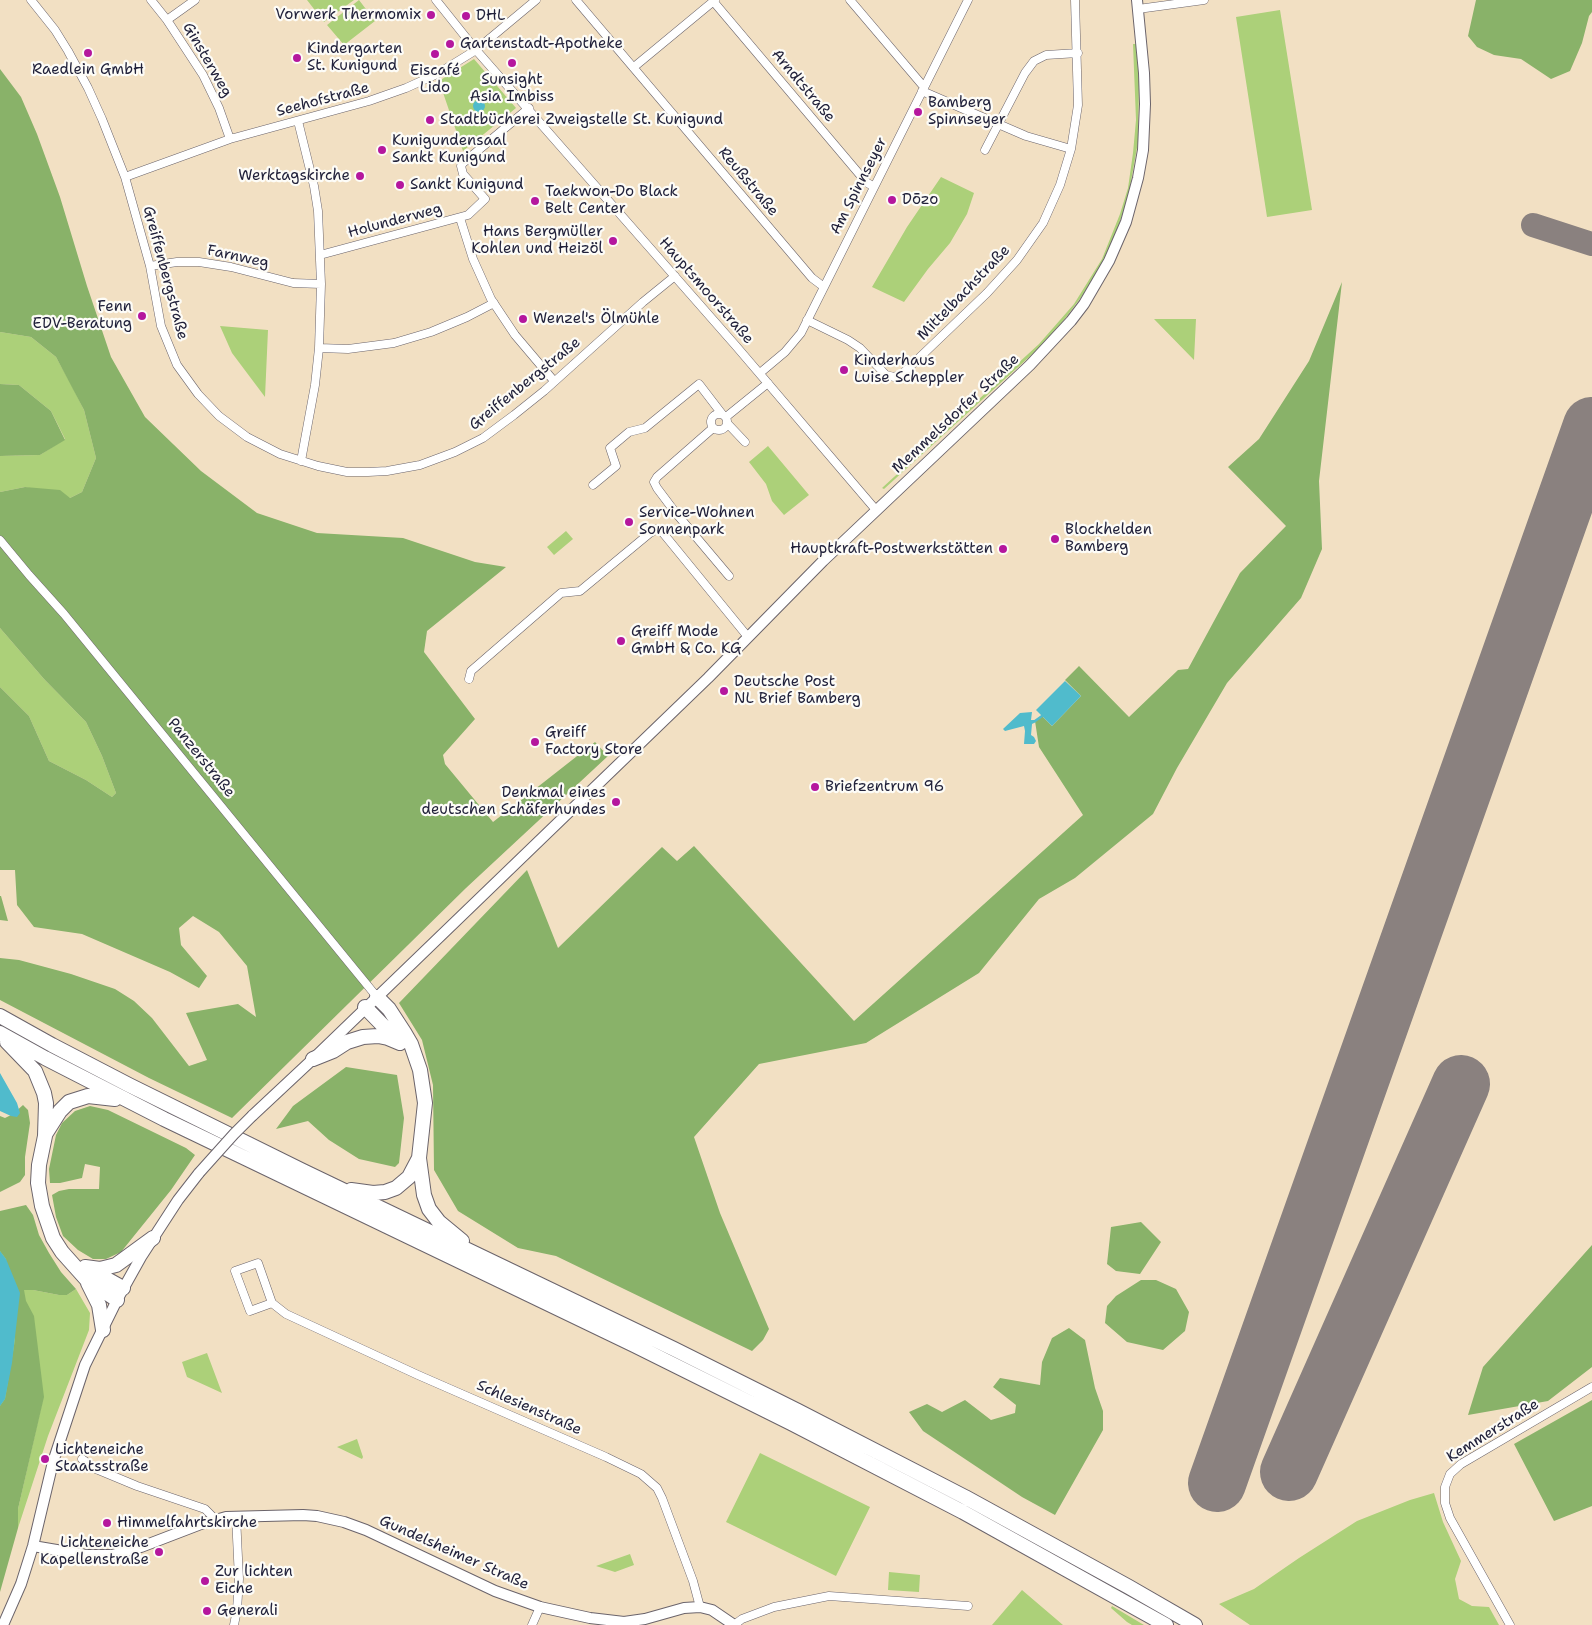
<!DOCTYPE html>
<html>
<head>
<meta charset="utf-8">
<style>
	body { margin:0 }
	canvas { display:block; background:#f2e0c3 }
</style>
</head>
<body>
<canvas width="1592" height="1625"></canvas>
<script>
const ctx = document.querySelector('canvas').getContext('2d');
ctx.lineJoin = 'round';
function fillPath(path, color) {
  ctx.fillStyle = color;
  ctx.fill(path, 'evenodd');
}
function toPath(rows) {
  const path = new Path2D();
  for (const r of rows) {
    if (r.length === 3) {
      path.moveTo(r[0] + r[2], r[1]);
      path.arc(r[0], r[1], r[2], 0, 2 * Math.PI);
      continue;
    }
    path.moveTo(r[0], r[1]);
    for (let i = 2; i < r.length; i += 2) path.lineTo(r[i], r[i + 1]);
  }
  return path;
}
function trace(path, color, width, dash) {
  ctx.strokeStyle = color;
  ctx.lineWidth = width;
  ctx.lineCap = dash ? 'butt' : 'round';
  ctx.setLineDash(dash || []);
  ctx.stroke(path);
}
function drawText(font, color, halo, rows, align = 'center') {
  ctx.font = font + ' "Shantell Sans",sans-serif';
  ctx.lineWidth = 4.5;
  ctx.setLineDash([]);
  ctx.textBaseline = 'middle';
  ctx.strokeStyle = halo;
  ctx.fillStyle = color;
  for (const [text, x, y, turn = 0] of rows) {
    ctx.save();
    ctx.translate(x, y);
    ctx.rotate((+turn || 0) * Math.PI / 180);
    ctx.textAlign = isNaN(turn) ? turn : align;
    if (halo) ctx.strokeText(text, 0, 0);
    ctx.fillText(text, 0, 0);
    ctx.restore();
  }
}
const green = toPath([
	[307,0,354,0,324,22],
	[359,0,375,21,344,45,327,25],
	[1280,10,1312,210,1267,217,1236,17],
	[1133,44,1136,44,1139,82,1138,142,1128,198,1117,230,1099,269,1082,296,1061,324,1038,349,884,489,882,488,1039,344,1074,304,1102,259,1120,214,1128,188,1133,153,1136,120],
	[474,59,516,108,463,151,439,81],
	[941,177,974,193,967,214,950,243,928,269,904,302,872,287,907,227],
	[1154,319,1196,319,1194,360],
	[220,326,268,330,265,397,232,353],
	[0,332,31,337,56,357,72,386,84,410,96,458,82,492,70,498,25,487,0,492,0,456,40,455,65,439,51,411,19,385,0,384],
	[768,446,809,495,784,515,772,501,766,484,749,462],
	[566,531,573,539,554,555,547,547],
	[0,628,44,679,86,722,102,756,116,793,112,797,86,780,49,761,29,716,0,687],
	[0,1240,33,1290,59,1295,67,1295,76,1289,90,1313,89,1330,48,1436,18,1528,18,1509,43,1399,0,1549],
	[207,1353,222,1393,187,1377,182,1362],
	[357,1439,363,1457,362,1459,337,1447],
	[760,1453,870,1507,836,1576,726,1522],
	[1434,1493,1443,1522,1461,1561,1455,1579,1459,1599,1472,1606,1489,1607,1499,1625,1250,1625,1219,1604,1254,1589,1299,1558,1357,1521,1410,1500],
	[630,1554,634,1565,615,1572,596,1566],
	[889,1572,920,1575,919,1592,888,1590],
	[1022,1590,1063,1625,992,1625],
	[1112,1606,1144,1625,1132,1625,1127,1622,1111,1608]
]);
const forest = toPath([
	[1476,0,1592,0,1592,12,1589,16,1582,43,1570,71,1551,79,1521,59,1494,55,1477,47,1468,36],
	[0,69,21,97,37,134,60,197,87,286,111,357,145,417,201,471,257,513,317,533,403,538,475,562,506,567,427,631,424,652,475,719,443,755,445,764,493,822,595,742,608,756,466,888,232,1118,149,1078,0,1000,0,958,19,960,71,974,115,989,134,1001,152,1018,189,1066,207,1060,186,1013,238,1004,256,1017,247,966,219,932,193,916,179,928,181,945,207,976,199,988,170,972,82,934,34,927,17,905,15,870,0,870,0,687,29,716,49,761,86,780,112,797,116,793,102,756,86,722,44,679,0,628,0,492,25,487,60,490,70,498,82,492,96,458,84,410,56,357,31,337,0,332],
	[1342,282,1319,481,1322,549,1301,598,1227,683,1177,768,1153,814,1075,878,1039,899,979,973,866,1043,759,1064,694,1137,720,1213,769,1329,763,1340,752,1351,556,1256,518,1248,458,1211,434,1170,433,1085,422,1040,399,1003,527,870,558,948,662,847,677,861,694,846,854,1021,1083,815,1039,747,1035,721,1042,716,1052,726,1081,696,1065,680,1079,666,1129,717,1178,670,1188,669,1240,573,1286,526,1228,467,1259,439,1309,361],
	[0,384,19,385,51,411,65,440,40,455,0,456],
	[0,896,1,896,8,921,0,920],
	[346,1067,397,1075,404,1118,399,1163,395,1167,359,1159,329,1140,308,1121,276,1129,293,1106],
	[23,1105,28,1110,30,1123,25,1157,25,1175,20,1182,0,1192,0,1116,5,1118,13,1114],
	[90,1106,108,1110,186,1148,195,1155,171,1190,121,1252,106,1259,93,1259,78,1250,63,1236,56,1217,52,1195,59,1191,69,1189,99,1189,100,1167,85,1164,82,1178,60,1183,50,1183,49,1169,56,1135,62,1123,75,1111],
	[26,1205,33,1215,39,1235,49,1253,61,1272,76,1289,67,1295,59,1295,33,1290,24,1290,26,1301,34,1316,44,1397,18,1509,18,1528,0,1592,0,1406,5,1399,15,1340,6,1259,0,1251,0,1211],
	[1141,1222,1161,1242,1140,1274,1116,1271,1107,1264,1111,1227],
	[1592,1245,1592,1367,1548,1401,1468,1415,1483,1367],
	[1141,1280,1156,1280,1176,1289,1189,1312,1185,1331,1163,1350,1127,1342,1105,1323,1107,1306,1116,1296],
	[1069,1328,1085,1340,1095,1388,1103,1411,1103,1430,1055,1515,1022,1497,923,1431,909,1412,927,1404,942,1412,965,1400,991,1420,1015,1413,1016,1405,993,1387,1000,1378,1040,1385,1042,1362,1052,1338],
	[1592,1400,1592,1506,1554,1521,1514,1444]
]);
const water = toPath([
	[479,106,6],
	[1065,681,1081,696,1052,726,1036,710],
	[1032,712,1031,720,1035,720,1036,722,1032,724,1031,735,1034,737,1036,741,1034,744,1024,744,1025,731,1024,726,1005,731,1003,729,1020,713],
	[0,1073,17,1103,20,1113,17,1117,11,1116,0,1111],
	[0,1251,6,1259,20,1293,12,1363,5,1399,0,1406]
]);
const stream = toPath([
	[1035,721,1042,716]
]);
const taxiway = toPath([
	[1533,225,1592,244]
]);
const runway = toPath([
	[1289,1472,1461,1084],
	[1217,1483,1592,426]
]);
const street = toPath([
	[31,0,55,30,68,51,88,88,102,119,125,177,150,266,161,326,177,365,198,394,219,416,247,437,280,454,318,466,347,472,368,472,387,471,420,465,455,452,483,438,514,415,544,391,643,302,675,276],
	[151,0,167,20,203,75,219,108,230,139],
	[436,0,476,50,736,346,876,510],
	[576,0,812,278,824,287],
	[850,0,924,87],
	[713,1,866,182,874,187],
	[1138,9,1204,0],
	[167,20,195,0],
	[634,67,715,0],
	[922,91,1026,136,1071,149],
	[298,121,314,186,318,211,321,284,319,348,315,385,301,461],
	[985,150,1025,73,1034,61,1046,55,1078,53],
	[125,177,230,139,369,101,406,88,437,74,476,50,536,0],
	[460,218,473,259,491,299,515,335,554,381],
	[320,255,468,215,485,199,463,174,461,166,463,163,529,108],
	[150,266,177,262,199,262,231,267,293,283,321,284],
	[807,320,848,340,860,348,886,375,894,377,902,374,919,358,987,293,1017,260,1043,223,1060,185,1071,149,1078,105,1075,0],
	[319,348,348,349,394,343,431,332,467,317,494,303],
	[760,373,785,352,801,333,968,0],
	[719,422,8],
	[726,417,768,383],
	[727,423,745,442],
	[713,428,657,477,654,482,657,488,675,512,729,576],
	[593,485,616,466,610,448,629,432,645,428,699,384,722,414],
	[0,540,29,575,64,614,377,997],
	[469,679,471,671,561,593,580,591,650,533,657,529,663,533,748,637],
	[272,1303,250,1311,235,1271,258,1263,272,1303,286,1314,418,1375,606,1457,641,1474,657,1488,662,1498,693,1581,700,1607],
	[82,1459,96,1469,137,1486,205,1509,215,1519],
	[234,1625,237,1610,239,1579,236,1516],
	[532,1625,540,1607],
	[734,1625,742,1619,774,1607,829,1596,968,1606],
	[1510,1625,1450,1518,1445,1503,1445,1487,1450,1474,1461,1464,1592,1387]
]);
const secondary = toPath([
	[252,1116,313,1059,708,678,823,561,1030,365,1071,321,1084,304,1109,261,1126,222,1138,178,1143,150,1145,104,1144,73,1137,0],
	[33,1546,86,1555,112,1555,141,1547,201,1524,226,1517,303,1515,317,1516,344,1522,366,1530,495,1591,540,1607,590,1618,624,1622,645,1619,684,1608,700,1607,712,1610,734,1625],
	[3,1625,21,1584,33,1546,53,1462,85,1365,117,1300,141,1257,178,1200,199,1173]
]);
const highway = toPath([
	[377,997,389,1009,404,1032,411,1044,420,1070,425,1103,419,1158,424,1195,429,1209,439,1222,462,1241],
	[365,1007,398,1041],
	[0,1016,52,1045,129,1085,303,1171,674,1349,798,1411,965,1497,1129,1587,1195,1625],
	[0,1033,45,1058,164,1119,634,1345,791,1423,963,1512,1166,1625],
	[7,1042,35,1071,44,1093,46,1103,45,1136,39,1165,38,1183,42,1206,53,1238,62,1252,87,1280,117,1300],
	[313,1059,333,1051,347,1042,363,1037,378,1036,388,1038,400,1043],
	[46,1133,60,1111,69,1102,88,1096,115,1099],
	[351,1190,373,1193,385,1192,396,1188,409,1177,419,1158],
	[85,1267,100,1269,116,1265,153,1238],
	[89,1269,123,1288],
	[88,1283,99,1305,103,1330]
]);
const secondaryBridge = toPath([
	[199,1173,234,1134,252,1116]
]);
const markers = [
	[431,15,5,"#b5179e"],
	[466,16,5,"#b5179e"],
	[450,44,5,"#b5179e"],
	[88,53,5,"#b5179e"],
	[435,54,5,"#b5179e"],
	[297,58,5,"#b5179e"],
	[512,63,5,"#b5179e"],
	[918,112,5,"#b5179e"],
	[430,120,5,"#b5179e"],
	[382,150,5,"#b5179e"],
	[360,176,5,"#b5179e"],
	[400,185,5,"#b5179e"],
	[892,200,5,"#b5179e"],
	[535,201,5,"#b5179e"],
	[613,241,5,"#b5179e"],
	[142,316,5,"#b5179e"],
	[523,319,5,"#b5179e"],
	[844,370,5,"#b5179e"],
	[629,522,5,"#b5179e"],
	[1055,539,5,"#b5179e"],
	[1003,549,5,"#b5179e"],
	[621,641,5,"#b5179e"],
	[724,691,5,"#b5179e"],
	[535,742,5,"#b5179e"],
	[815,787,5,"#b5179e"],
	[616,802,5,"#b5179e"],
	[45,1459,5,"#b5179e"],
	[107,1523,5,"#b5179e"],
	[159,1552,5,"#b5179e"],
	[205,1581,5,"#b5179e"],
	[207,1611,5,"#b5179e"]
];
const poiNames = [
	["Vorwerk Thermomix",421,15,"right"],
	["DHL",476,16],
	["Gartenstadt-Apotheke",460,44],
	["Kindergarten",307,49],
	["St. Kunigund",307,66],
	["Raedlein GmbH",88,70,"center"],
	["Eiscafé",435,71,"center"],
	["Lido",435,88,"center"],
	["Sunsight",512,80,"center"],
	["Asia Imbiss",512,97,"center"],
	["Bamberg",928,103],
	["Spinnseyer",928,120],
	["Stadtbücherei Zweigstelle St. Kunigund",440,120],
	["Kunigundensaal",392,141],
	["Sankt Kunigund",392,158],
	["Werktagskirche",350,176,"right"],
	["Sankt Kunigund",410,185],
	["Taekwon-Do Black",545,192],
	["Belt Center",545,209],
	["Dōzo",902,200],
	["Hans Bergmüller",603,232,"right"],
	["Kohlen und Heizöl",603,249,"right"],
	["Fenn",132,307,"right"],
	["EDV-Beratung",132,324,"right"],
	["Wenzel's Ölmühle",533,319],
	["Kinderhaus",854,361],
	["Luise Scheppler",854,378],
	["Service-Wohnen",639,513],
	["Sonnenpark",639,530],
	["Blockhelden",1065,530],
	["Bamberg",1065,547],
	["Hauptkraft-Postwerkstätten",993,549,"right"],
	["Greiff Mode",631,632],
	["GmbH & Co. KG",631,649],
	["Deutsche Post",734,682],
	["NL Brief Bamberg",734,699],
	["Greiff",545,733],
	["Factory Store",545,750],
	["Briefzentrum 96",825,787],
	["Denkmal eines",606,793,"right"],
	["deutschen Schäferhundes",606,810,"right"],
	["Lichteneiche",55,1450],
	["Staatsstraße",55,1467],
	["Himmelfahrtskirche",117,1523],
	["Lichteneiche",149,1543,"right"],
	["Kapellenstraße",149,1560,"right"],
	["Zur lichten",215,1572],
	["Eiche",215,1589],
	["Generali",217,1611]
];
const streetNames = [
	["Ginsterweg",207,60,60],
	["Arndtstraße",803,86,50],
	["Seehofstraße",323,100,-15],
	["Reußstraße",748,182,50],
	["Am Spinnseyer",859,186,-63],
	["Holunderweg",395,221,-15],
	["Farnweg",238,257,12],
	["Greiffenbergstraße",165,273,75],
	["Hauptsmoorstraße",706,291,49],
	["Mittelbachstraße",964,293,-46],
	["Greiffenbergstraße",525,384,-39],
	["Memmelsdorfer Straße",956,414,-43],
	["Panzerstraße",201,758,51],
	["Schlesienstraße",529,1408,24],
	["Kemmerstraße",1493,1431,-32],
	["Gundelsheimer Straße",454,1553,24]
];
fillPath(green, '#acd079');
fillPath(forest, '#89b269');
fillPath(water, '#50bbcc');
trace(stream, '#50bbcc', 2.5);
trace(taxiway, '#8a817f', 24);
trace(runway, '#8a817f', 58);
trace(street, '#6b646b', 9);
trace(secondary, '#6b646b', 12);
trace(highway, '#6b646b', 16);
trace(street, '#fff', 8);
trace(secondary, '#fff', 10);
trace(highway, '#fff', 14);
trace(secondaryBridge, '#6b646b', 12, []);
trace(secondaryBridge, '#fff', 10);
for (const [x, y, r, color] of markers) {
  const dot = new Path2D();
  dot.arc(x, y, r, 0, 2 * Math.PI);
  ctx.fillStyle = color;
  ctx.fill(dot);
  trace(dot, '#fdfcf7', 2);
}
drawText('15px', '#22223b', '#fdfcf7', poiNames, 'left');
drawText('15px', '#22223b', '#fdfcf7', streetNames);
</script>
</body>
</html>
